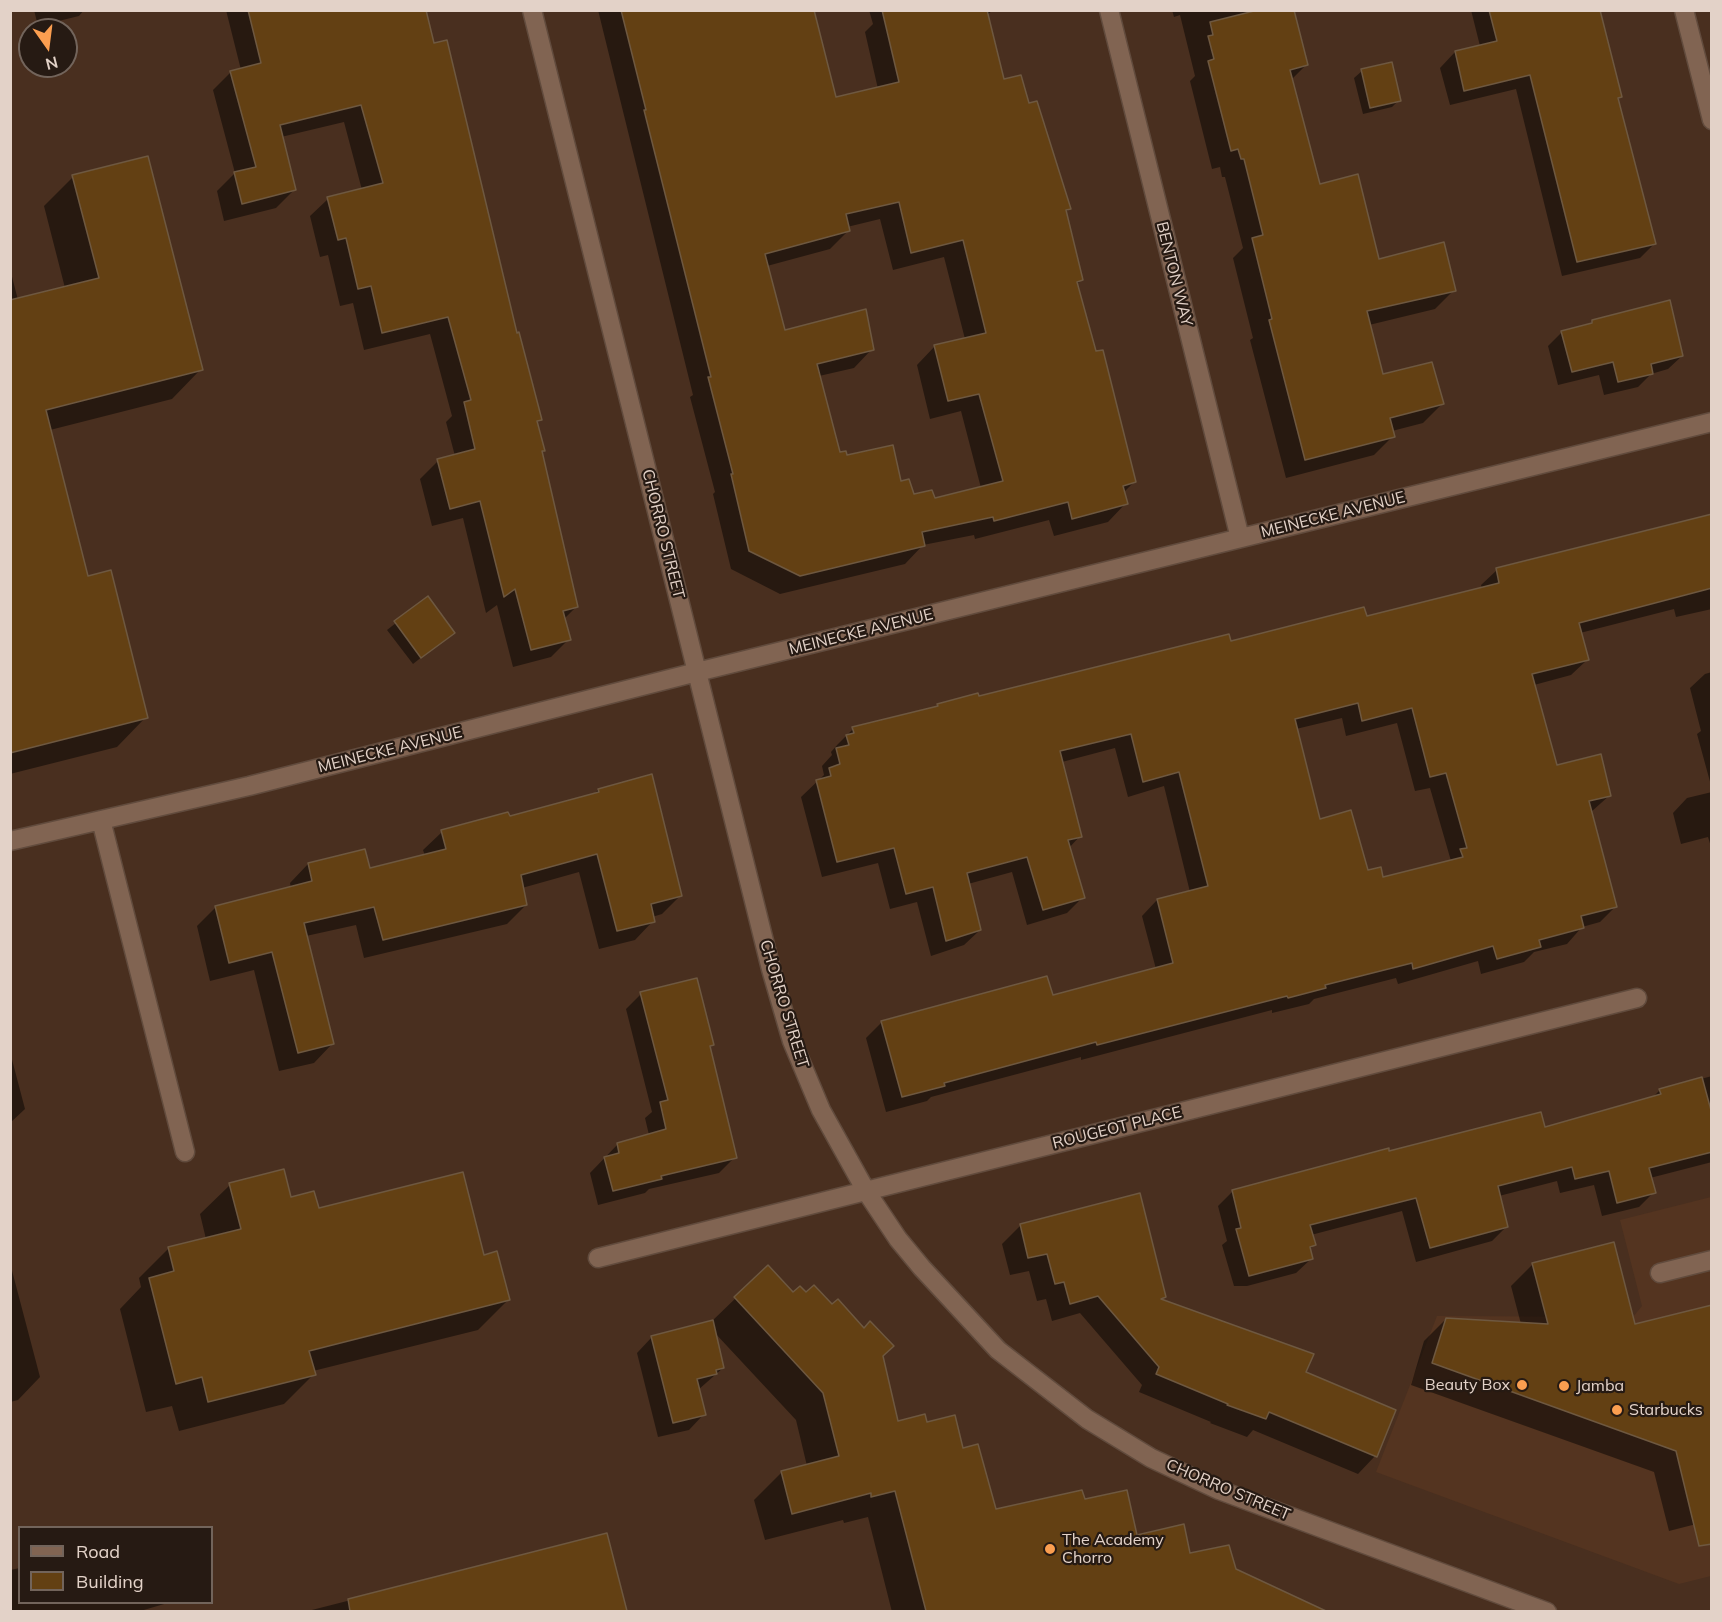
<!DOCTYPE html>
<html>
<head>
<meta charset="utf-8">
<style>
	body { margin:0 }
	#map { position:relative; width:1722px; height:1622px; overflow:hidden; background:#492f1f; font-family:Mulish,sans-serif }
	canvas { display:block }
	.frame { position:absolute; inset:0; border:12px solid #e3d2c8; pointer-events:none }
	.legend { position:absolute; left:18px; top:1526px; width:195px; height:78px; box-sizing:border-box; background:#261a13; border:2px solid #72645b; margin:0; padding:8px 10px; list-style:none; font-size:18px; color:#e3d2c8 }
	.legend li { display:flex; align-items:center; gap:12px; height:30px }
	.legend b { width:30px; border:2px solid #72645b }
	.north { position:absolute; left:18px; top:18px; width:60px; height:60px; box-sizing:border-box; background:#261a13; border:2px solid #72645b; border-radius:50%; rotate:166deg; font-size:16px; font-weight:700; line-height:24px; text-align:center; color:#e3d2c8 }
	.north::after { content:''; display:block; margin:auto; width:21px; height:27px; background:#fb9e50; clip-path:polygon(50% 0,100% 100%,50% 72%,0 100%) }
</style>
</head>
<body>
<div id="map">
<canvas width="1722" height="1622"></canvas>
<div class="frame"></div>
<ul class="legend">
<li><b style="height:8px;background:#816452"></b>Road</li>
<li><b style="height:16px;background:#634013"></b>Building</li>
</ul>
<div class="north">N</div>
</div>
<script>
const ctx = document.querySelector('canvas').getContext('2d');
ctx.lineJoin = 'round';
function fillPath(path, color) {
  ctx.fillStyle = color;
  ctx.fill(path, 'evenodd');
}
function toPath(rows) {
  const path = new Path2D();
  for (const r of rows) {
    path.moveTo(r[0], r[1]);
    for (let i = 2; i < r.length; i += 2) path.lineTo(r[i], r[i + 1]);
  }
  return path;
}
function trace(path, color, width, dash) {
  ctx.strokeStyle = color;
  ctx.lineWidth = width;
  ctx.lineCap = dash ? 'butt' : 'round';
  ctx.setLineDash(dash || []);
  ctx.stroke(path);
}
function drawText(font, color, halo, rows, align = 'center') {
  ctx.font = font + ' Mulish,sans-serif';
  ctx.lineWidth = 4.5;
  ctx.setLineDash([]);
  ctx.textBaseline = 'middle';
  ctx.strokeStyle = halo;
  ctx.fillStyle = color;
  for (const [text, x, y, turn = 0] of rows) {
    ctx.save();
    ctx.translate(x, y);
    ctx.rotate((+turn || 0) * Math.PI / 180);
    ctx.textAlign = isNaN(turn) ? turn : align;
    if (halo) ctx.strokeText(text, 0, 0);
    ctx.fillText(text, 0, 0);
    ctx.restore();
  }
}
const built = toPath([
	[1711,1197,1711,1576,1679,1584,1376,1472,1437,1316,1633,1317,1642,1306,1620,1220]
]);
const shadow = toPath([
	[34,10,84,10,79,16,38,26],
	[226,10,424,10,540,419,536,423,543,450,540,453,577,606,564,619,569,639,551,657,513,667,497,605,486,613,463,518,432,526,420,479,438,461,455,456,446,422,452,416,430,334,364,350,353,303,340,306,328,255,320,257,310,216,328,199,362,190,344,122,281,137,294,190,276,208,224,221,217,191,235,173,213,90,231,72,241,70],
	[598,10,813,10,835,99,878,89,865,32,873,24,869,10,993,10,987,15,1003,81,1028,105,1070,208,1065,213,1082,280,1076,285,1134,482,1124,492,1126,503,1108,522,1054,536,1049,520,975,539,974,535,923,545,905,564,780,594,731,569,713,494,715,492,690,397,693,395],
	[880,219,893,270,944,257,965,339,935,346,917,365,930,419,961,411,981,488,933,500,912,496,900,483,839,454,819,376,854,368,872,349,783,331,767,266,830,249,848,231,847,227],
	[1172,10,1273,10,1306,65,1291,80,1319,185,1378,260,1454,290,1435,309,1369,325,1382,376,1442,404,1423,423,1392,431,1393,436,1374,455,1286,478,1250,340,1253,338,1233,258,1243,248,1225,177,1222,177,1220,167,1212,169,1190,81,1195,76,1180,15,1174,17],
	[1471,10,1594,10,1621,96,1617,100,1655,243,1640,258,1562,276,1516,89,1450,105,1440,68,1455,52,1480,46],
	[1362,71,1399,100,1392,107,1363,114,1354,78],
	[73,177,201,369,172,399,50,430,87,578,146,717,117,747,10,774,10,269,18,300,65,288,44,206],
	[1592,322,1682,356,1668,369,1651,374,1638,387,1604,395,1599,375,1558,385,1548,346,1562,332,1588,326],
	[1712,516,1712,609,1676,617,1674,609,1580,633,1587,660,1571,675,1534,685,1556,766,1610,795,1591,812,1615,907,1600,922,1582,927,1567,944,1534,952,1524,962,1481,974,1478,961,1398,984,1396,978,1314,999,1309,1004,1272,1013,1272,1010,1081,1060,1081,1057,931,1097,927,1101,886,1112,866,1038,882,1022,1051,997,1156,969,1142,916,1157,900,1190,892,1164,786,1128,797,1115,748,1062,762,1080,836,1069,848,1083,897,1067,913,1027,925,1012,872,968,884,980,930,964,945,931,956,917,902,890,909,878,863,822,877,801,797,824,775,822,766,832,755,831,752,838,744,853,729,935,708,938,705,978,698,1230,643,1366,618,1482,589,1481,585,1497,570],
	[1342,718,1346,736,1397,723,1415,791,1430,788,1451,861,1382,879,1366,872,1319,821,1296,729],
	[428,598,453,632,413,664,387,630],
	[1712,672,1712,789,1697,734,1701,731,1690,688,1705,674],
	[598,790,680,896,662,914,652,917,653,921,635,940,599,949,579,872,522,888,526,905,507,924,364,958,356,925,306,936,332,1044,314,1063,279,1071,254,970,210,981,197,926,216,907,291,888,290,883,308,864,369,870,425,856,423,850,442,832,509,818,593,795],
	[1712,792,1712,850,1708,837,1681,844,1673,813,1687,798],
	[641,994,713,1044,709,1048,735,1157,719,1173,649,1189,645,1193,598,1205,590,1173,618,1144,649,1135,645,1118,652,1112,626,1009],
	[10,1052,25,1109,10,1123],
	[1712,1076,1712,1162,1650,1178,1654,1192,1639,1207,1602,1216,1594,1185,1560,1193,1557,1181,1499,1196,1507,1226,1492,1241,1416,1262,1402,1211,1311,1235,1314,1245,1309,1250,1311,1259,1296,1273,1247,1286,1234,1286,1222,1245,1227,1241,1218,1206,1232,1192,1387,1149,1388,1153,1544,1128,1652,1098,1660,1090],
	[230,1185,290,1199,318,1210,483,1257,508,1300,478,1330,313,1371,314,1374,284,1404,179,1431,172,1406,146,1412,120,1309,141,1287,139,1278,169,1248,206,1239,200,1214],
	[1020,1226,1165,1297,1161,1300,1305,1373,1375,1456,1358,1474,1253,1430,1247,1437,1210,1423,1211,1422,1139,1392,1142,1385,1080,1313,1052,1321,1046,1299,1037,1301,1029,1271,1010,1275,1002,1244],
	[10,1263,40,1377,18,1400,10,1402],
	[1533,1264,1634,1326,1712,1520,1669,1531,1654,1472,1411,1385,1424,1341,1446,1319,1521,1324,1511,1286],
	[768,1267,793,1294,881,1357,897,1423,926,1423,962,1450,995,1511,1083,1500,1136,1536,1235,1570,1323,1612,892,1612,868,1517,844,1523,843,1520,765,1540,754,1500,782,1472,807,1466,796,1420,714,1332,723,1368,698,1390,704,1414,689,1430,658,1437,637,1353,652,1337,711,1322],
	[606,1535,625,1612,304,1612],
	[20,1568,20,1602,171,1602,137,1612,10,1612,10,1570]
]);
const building = toPath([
	[248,10,426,10,434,43,447,40,517,333,519,332,542,420,537,421,545,451,542,451,578,607,563,611,571,640,531,650,515,589,504,597,480,501,450,509,437,459,475,449,464,402,471,400,448,317,382,333,371,286,358,289,346,238,338,240,327,197,383,183,361,105,280,125,296,190,242,204,234,172,256,167,230,71,261,63,248,10],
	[621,10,814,10,836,97,899,82,882,10,987,10,1004,79,1021,75,1029,103,1037,101,1071,209,1066,210,1083,280,1077,282,1096,351,1103,350,1136,482,1123,486,1128,504,1072,519,1068,502,994,521,993,517,922,532,925,546,800,576,749,551,731,474,733,474,708,377,711,377,644,110,646,110,621,10],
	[899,202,911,253,963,240,986,333,934,345,948,401,979,394,1003,481,935,498,932,490,914,494,909,479,901,481,893,445,847,455,846,451,840,452,817,364,874,350,866,309,785,330,765,254,850,231,846,214,899,202],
	[1258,10,1294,10,1308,65,1290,70,1320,184,1358,174,1379,259,1444,242,1456,291,1367,311,1383,374,1432,362,1444,404,1390,418,1395,437,1305,460,1269,320,1272,319,1252,238,1263,235,1244,159,1241,159,1238,149,1231,151,1208,61,1214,59,1208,36,1213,35,1210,22,1258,10],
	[1489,10,1600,10,1622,97,1618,98,1656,244,1577,262,1530,75,1464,91,1455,51,1497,41,1489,10],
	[1392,62,1401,101,1370,108,1361,69,1392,62],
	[148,156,203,370,46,410,88,576,111,570,148,718,10,753,10,300,99,278,72,175,148,156],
	[1670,300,1683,356,1651,364,1653,374,1618,382,1613,362,1572,372,1561,331,1592,323,1592,320,1670,300],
	[1712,514,1712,588,1579,623,1589,660,1532,674,1557,765,1601,754,1611,796,1589,801,1617,907,1581,916,1584,928,1539,940,1541,947,1497,959,1493,946,1413,969,1412,963,1325,985,1326,988,1288,998,1287,996,1097,1045,1096,1042,944,1083,945,1086,902,1097,881,1021,1047,976,1053,995,1173,963,1157,899,1208,886,1179,772,1143,782,1131,734,1060,751,1082,837,1068,840,1085,898,1043,910,1027,857,967,873,981,930,946,941,933,887,906,894,894,848,837,862,816,780,831,776,829,768,840,764,836,748,849,745,846,735,854,733,852,727,938,706,937,704,978,693,979,696,1229,634,1231,641,1364,607,1367,616,1499,583,1496,568,1712,514],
	[1358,703,1362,721,1412,708,1430,777,1446,773,1467,848,1460,849,1463,857,1383,877,1381,867,1368,870,1351,810,1320,819,1295,719,1358,703],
	[428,596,455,633,421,658,394,621,428,596],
	[652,774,682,896,651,904,655,922,617,931,597,854,521,875,527,905,383,940,374,907,304,923,334,1044,298,1053,272,952,229,963,215,906,312,881,308,863,365,849,370,868,446,849,441,830,508,812,510,816,599,792,598,789,652,774],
	[697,978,714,1045,710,1046,737,1158,661,1176,662,1179,613,1191,604,1157,619,1153,617,1143,666,1129,660,1102,668,1100,640,992,697,978],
	[1702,1077,1712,1114,1712,1152,1649,1168,1656,1193,1617,1203,1609,1171,1575,1179,1572,1167,1498,1186,1508,1227,1430,1248,1416,1198,1310,1225,1316,1245,1310,1247,1313,1259,1249,1276,1236,1229,1241,1228,1232,1190,1389,1148,1389,1151,1541,1112,1545,1127,1661,1094,1659,1089,1702,1077],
	[284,1169,291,1197,314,1191,319,1208,463,1172,484,1255,497,1251,510,1300,309,1351,316,1375,208,1402,202,1377,176,1384,149,1278,174,1271,168,1247,241,1229,229,1183,284,1169],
	[1140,1193,1166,1297,1161,1299,1314,1354,1306,1372,1396,1410,1377,1457,1269,1412,1266,1419,1227,1405,1228,1404,1156,1374,1159,1367,1098,1296,1070,1304,1064,1282,1055,1284,1047,1254,1028,1258,1020,1224,1140,1193],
	[1614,1242,1635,1324,1712,1305,1712,1544,1699,1546,1676,1451,1432,1363,1446,1318,1548,1324,1532,1263,1614,1242],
	[768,1265,793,1292,800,1286,806,1292,814,1285,832,1304,838,1299,864,1328,870,1321,894,1346,883,1356,898,1421,925,1414,927,1422,955,1415,963,1448,978,1444,996,1509,1082,1490,1085,1499,1127,1490,1137,1535,1184,1524,1190,1553,1229,1545,1236,1569,1326,1611,926,1611,895,1491,871,1497,871,1493,792,1514,781,1471,839,1456,823,1393,734,1297,768,1265],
	[713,1320,724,1368,716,1370,717,1374,697,1379,706,1415,673,1423,651,1336,713,1320],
	[607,1533,627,1611,350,1611,348,1599,607,1533]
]);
const minor = toPath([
	[532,10,771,969,792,1041,821,1110,866,1191,898,1239,922,1268,998,1350,1087,1419,1151,1458,1219,1490,1547,1612],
	[1109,10,1240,538],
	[1684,10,1712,120],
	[101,820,185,1152],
	[10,841,249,786,697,672,1712,422],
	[598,1258,1637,998],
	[1660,1273,1712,1260]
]);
const markers = [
	[1522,1385,6,"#fb9e50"],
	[1564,1386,6,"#fb9e50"],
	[1617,1410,6,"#fb9e50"],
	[1050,1549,6,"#fb9e50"]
];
const streetNames = [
	["BENTON WAY",1174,274,76],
	["MEINECKE AVENUE",1333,515,-14],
	["CHORRO STREET",663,534,76],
	["MEINECKE AVENUE",861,632,-14],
	["MEINECKE AVENUE",390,750,-14],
	["CHORRO STREET",784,1004,73],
	["ROUGEOT PLACE",1117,1128,-14],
	["CHORRO STREET",1228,1490,23]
];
const poiNames = [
	["Beauty Box",1510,1385,"right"],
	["Jamba",1576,1386],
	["Starbucks",1629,1410],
	["The Academy",1062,1540],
	["Chorro",1062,1558]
];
fillPath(built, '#543420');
fillPath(shadow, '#0007');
fillPath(building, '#634013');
trace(building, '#6e5840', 1.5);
trace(minor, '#614b3d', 21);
trace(minor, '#816452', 18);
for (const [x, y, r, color] of markers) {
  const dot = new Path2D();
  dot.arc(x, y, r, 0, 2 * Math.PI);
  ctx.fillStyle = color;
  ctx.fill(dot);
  trace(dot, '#261a13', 2);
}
drawText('16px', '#e3d2c8', '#261a13', streetNames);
drawText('16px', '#e3d2c8', '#261a13', poiNames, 'left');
</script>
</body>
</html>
